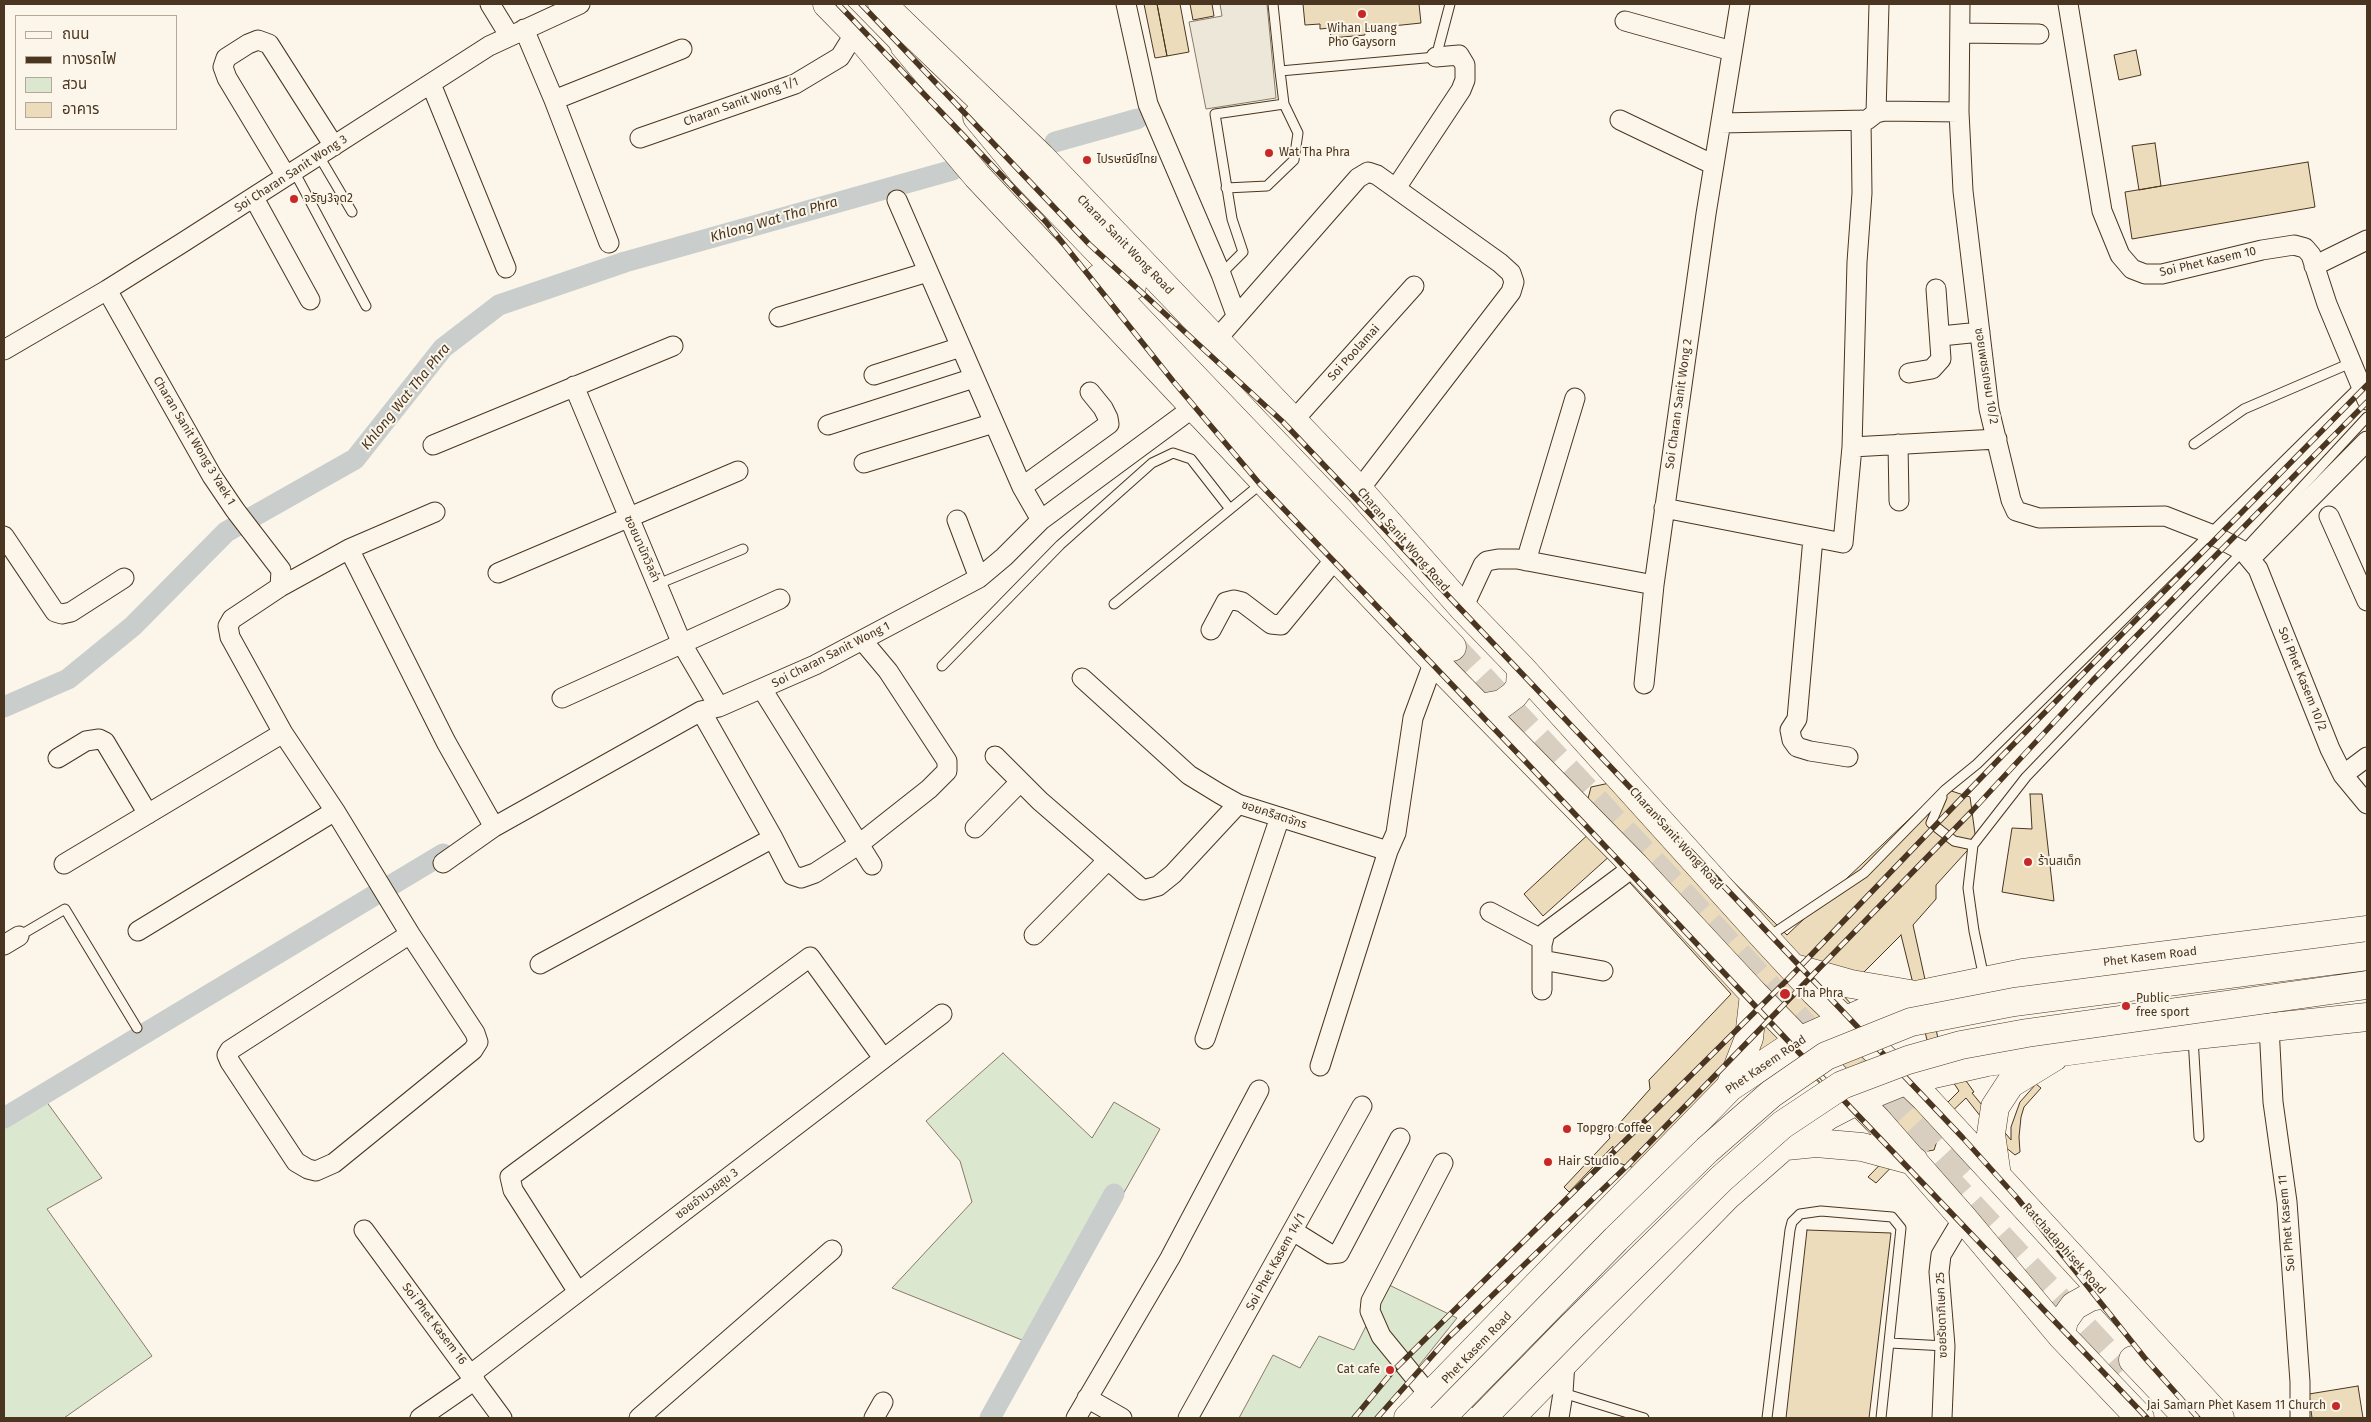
<!DOCTYPE html>
<html>
<head>
<meta charset="utf-8">
<style>
	body { margin:0 }
	#map { position:relative; width:2371px; height:1422px; overflow:hidden; background:#fbf6e9; font-family:"Fira Sans","Noto Sans Thai",sans-serif }
	canvas { display:block }
	.frame { position:absolute; inset:0; border:5px solid #4a3520; pointer-events:none }
	.legend { position:absolute; left:15px; top:15px; width:162px; height:115px; box-sizing:border-box; background:#fbf6e9; border:1px solid #b4a999; margin:0; padding:6px 9px; list-style:none; font-size:15px; color:#4a3520 }
	.legend li { display:flex; align-items:center; gap:10px; height:25px }
	.legend b { width:25px; border:1px solid #b4a999 }
</style>
</head>
<body>
<div id="map">
<canvas width="2371" height="1422"></canvas>
<div class="frame"></div>
<ul class="legend">
<li><b style="height:6px;background:#fbf6e9"></b>ถนน</li>
<li><b style="height:6px;background:#4a3520"></b>ทางรถไฟ</li>
<li><b style="height:14px;background:#dce7d0"></b>สวน</li>
<li><b style="height:14px;background:#ecdcbc"></b>อาคาร</li>
</ul>
</div>
<script>
const ctx = document.querySelector('canvas').getContext('2d');
ctx.lineJoin = 'round';
function fillPath(path, color) {
  ctx.fillStyle = color;
  ctx.fill(path, 'evenodd');
}
function toPath(rows) {
  const path = new Path2D();
  for (const r of rows) {
    path.moveTo(r[0], r[1]);
    for (let i = 2; i < r.length; i += 2) path.lineTo(r[i], r[i + 1]);
  }
  return path;
}
function trace(path, color, width, dash) {
  ctx.strokeStyle = color;
  ctx.lineWidth = width;
  ctx.lineCap = dash ? 'butt' : 'round';
  ctx.setLineDash(dash || []);
  ctx.stroke(path);
}
function drawText(font, color, halo, rows, align = 'center') {
  ctx.font = font + ' "Fira Sans","Noto Sans Thai",sans-serif';
  ctx.lineWidth = 4;
  ctx.setLineDash([]);
  ctx.textBaseline = 'middle';
  ctx.strokeStyle = halo;
  ctx.fillStyle = color;
  for (const [text, x, y, turn = 0] of rows) {
    ctx.save();
    ctx.translate(x, y);
    ctx.rotate((+turn || 0) * Math.PI / 180);
    ctx.textAlign = isNaN(turn) ? turn : align;
    if (halo) ctx.strokeText(text, 0, 0);
    ctx.fillText(text, 0, 0);
    ctx.restore();
  }
}
const green = toPath([
	[1003,1053,1092,1138,1114,1102,1160,1129,1037,1346,892,1288,972,1202,960,1161,926,1121,1003,1053],
	[46,1101,102,1178,47,1209,152,1356,64,1418,4,1418,4,1128,46,1101],
	[1387,1284,1457,1318,1377,1418,1239,1418,1273,1355,1300,1368,1319,1336,1354,1350,1387,1284]
]);
const parking = toPath([
	[1220,4,1267,4,1276,98,1206,109,1189,22,1222,16,1220,4]
]);
const canal = toPath([
	[1055,142,1137,119],
	[4,707,68,679,133,626,226,532,355,459,443,348,499,305,625,262,953,170],
	[4,1118,443,854],
	[990,1418,1114,1194]
]);
const building = toPath([
	[1144,4,1157,4,1167,56,1155,58,1144,4],
	[1157,4,1180,4,1189,52,1167,56,1157,4],
	[1190,4,1212,4,1214,16,1193,20,1190,4],
	[1303,4,1419,4,1421,23,1364,29,1365,35,1331,38,1330,28,1320,29,1320,24,1305,25,1303,4],
	[2136,50,2141,75,2119,80,2114,55,2136,50],
	[2155,143,2161,186,2139,190,2132,146,2155,143],
	[2308,162,2315,207,2132,239,2125,192,2308,162],
	[1619,781,1674,823,1787,935,1942,788,1970,797,1976,841,1936,885,1936,899,1913,925,1939,1043,1974,1092,1972,1093,2011,1140,2011,1127,2020,1102,2036,1084,2041,1088,2024,1107,2021,1117,2019,1137,2020,1152,2015,1155,2004,1146,1966,1098,1944,1119,1934,1150,1903,1155,1876,1183,1868,1177,1896,1148,1859,1113,1849,1113,1782,1045,1648,1172,1612,1161,1613,1146,1569,1192,1564,1187,1610,1138,1609,1135,1650,1089,1649,1080,1731,994,1621,873,1612,854,1543,916,1524,894,1593,830,1583,818,1591,787,1619,781],
	[1901,935,1928,1044,1959,1091,1938,1112,1905,1063,1842,994,1901,935],
	[2030,794,2042,794,2054,901,2002,892,2012,828,2032,829,2030,794],
	[1807,1230,1891,1233,1869,1418,1786,1418,1807,1230],
	[2358,1386,2363,1418,2312,1418,2309,1394,2358,1386]
]);
const primaryTunnel = toPath([
	[1452,647,1816,1039],
	[1830,1032,1969,1182],
	[1942,1175,2123,1370]
]);
const lane = toPath([
	[1273,4,1280,71],
	[319,156,352,212],
	[294,171,366,306],
	[1226,188,1267,186,1294,160,1298,133,1284,104],
	[1221,274,1243,252,1232,219,1215,114,1284,104,1280,71,1436,57,1450,4],
	[2194,444,2244,409,2353,362],
	[658,584,743,549],
	[1114,604,1262,483],
	[942,666,1060,545,1152,463,1173,453,1191,459,1230,509],
	[1942,797,1931,823,1954,841,1973,845],
	[19,936,65,909,137,1028],
	[1768,937,1864,873,1945,790,1977,764,2361,385],
	[1984,978,1974,931,1968,888,1973,845,2026,777,2243,551,2367,417],
	[2193,1038,2199,1137],
	[1890,1343,1945,1346],
	[1563,1393,1644,1418],
	[1767,1418,1790,1230,1792,1222,1800,1214,1821,1211,1892,1217,1901,1228,1881,1418]
]);
const street = toPath([
	[490,4,509,35],
	[1126,4,1148,104,1221,274,1236,315],
	[1960,4,1959,112,1963,191,1989,409,2011,500,2016,511,2039,518,2165,516,2211,534,2243,551,2258,569,2330,749,2343,775,2367,804],
	[2068,4,2102,211,2120,255,2132,269,2145,274,2162,274,2262,250,2294,245,2305,248,2311,255,2327,304,2367,400],
	[1625,21,1732,51],
	[524,29,554,100,609,243],
	[1960,33,2039,34],
	[431,84,506,268],
	[554,100,682,49],
	[1876,113,1879,4],
	[1620,120,1714,165],
	[1721,123,1867,120,1876,113,1884,111,1959,112],
	[640,138,795,84,840,57,855,33],
	[286,176,227,78,223,67,226,58,248,44,258,40,269,44,334,146],
	[1396,188,1461,90,1465,80,1465,65,1459,55,1436,57],
	[254,198,310,300],
	[897,200,1022,487,1041,520],
	[2314,266,2367,240],
	[107,290,212,476,235,510,281,570,280,587],
	[779,317,928,272],
	[1941,336,1980,332],
	[1216,340,1358,178,1368,172,1377,175,1500,263,1511,273,1514,282,1511,292,1359,490],
	[4,350,107,290,182,243,489,46,580,4],
	[1909,373,1932,369,1941,359,1936,289],
	[874,375,961,347],
	[574,386,682,644,719,707],
	[1293,421,1414,286],
	[828,425,974,378],
	[1898,444,1899,501],
	[433,445,673,346],
	[1852,447,1997,439],
	[864,463,994,423],
	[1022,487,1109,424,1108,418,1103,408,1090,392],
	[1664,508,1843,543,1852,447,1857,262,1862,193,1861,120],
	[2329,516,2367,601],
	[957,520,979,578],
	[4,536,55,612,62,614,71,612,124,578],
	[1813,538,1797,719,1790,730,1792,740,1797,747,1810,751,1848,757],
	[349,549,446,742,494,827],
	[2250,559,2367,441],
	[1526,561,1575,398],
	[498,573,738,471],
	[1463,608,1483,565,1487,561,1498,559,1517,559,1654,585,1706,214,1740,4],
	[1211,630,1226,602,1234,600,1242,602,1271,624,1281,625,1336,558],
	[1082,678,1189,775,1220,794,1238,804,1388,851],
	[1644,684,1654,585],
	[762,689,872,865],
	[562,698,780,599],
	[701,711,773,838,792,875,801,878,815,873,858,845,929,789,947,771,947,761,888,671,862,640],
	[995,756,1040,801,1143,890,1158,886,1173,874,1238,804],
	[58,758,86,741,99,739,105,742,148,814],
	[2343,775,2367,757],
	[975,828,1020,782],
	[443,863,494,827,701,711,719,707,815,665,979,578,1004,557,1041,520,1194,407],
	[64,864,283,733],
	[1490,912,1543,940],
	[138,931,335,811],
	[410,934,230,1050,227,1055,230,1062,296,1162,308,1169,316,1171,334,1163,473,1050,478,1042,475,1033,410,934,335,811,283,733,230,637,228,626,232,619,280,587,349,549,435,512],
	[1034,935,1108,860],
	[4,945,19,936],
	[1542,960,1603,971],
	[540,964,773,838],
	[1542,990,1542,945,1545,933,1635,866],
	[2269,1027,2273,1102,2287,1202,2300,1382,2300,1418],
	[1205,1039,1280,817],
	[1320,1066,1388,851,1396,833,1413,718,1434,661],
	[364,1230,502,1418],
	[1293,1231,1330,1254,1339,1253,1400,1138],
	[578,1292,513,1190,510,1177,518,1171,810,957,883,1058],
	[471,1374,942,1014],
	[1430,1396,1381,1336,1370,1311,1371,1301,1443,1163],
	[1087,1398,1122,1418],
	[420,1418,475,1380],
	[639,1418,832,1250],
	[874,1418,883,1402],
	[1076,1418,1170,1258,1259,1090],
	[1188,1418,1362,1106],
	[1559,1418,1563,1393,1565,1362],
	[1942,1418,1945,1346,1939,1272,1941,1255,1963,1218]
]);
const primary = toPath([
	[827,4,878,56],
	[882,4,1041,157,1359,490,1463,608,1521,668,1765,938,1815,992,1925,1098,2220,1418],
	[865,43,977,176,1194,407,1434,661,1635,866,1754,994,1877,1120,1963,1218,2061,1335,2140,1418],
	[977,117,1024,174,1132,286],
	[1099,278,1452,647],
	[1480,708,1502,704,1514,695,1520,687,1521,668],
	[1794,968,1851,984,1910,994],
	[1730,1087,1749,1038,1754,994],
	[1786,1146,1816,1143,1862,1147,1914,1161],
	[1997,1176,1991,1134,1995,1107,2010,1084,2054,1057],
	[2061,1335,2064,1320,2074,1306,2090,1297,2105,1294],
	[2133,1360,2188,1418],
	[1408,1418,1730,1087,1799,1041,1878,1006,1916,995,2023,973,2367,930],
	[1510,1418,1727,1196,1784,1146,1829,1115,1858,1100,1907,1080,1987,1062,2158,1039,2367,1017]
]);
const rail = toPath([
	[838,4,1046,222,1173,381,1259,483,1526,762,1852,1109,2147,1418],
	[861,4,1089,244,1283,422,1963,1138,2018,1199,2144,1357,2198,1418],
	[1354,1418,1393,1371,1789,978,2002,756,2367,385],
	[1377,1418,1448,1338,1627,1166,1972,811,2093,680,2367,402]
]);
const primaryBridge = toPath([
	[1441,1418,1616,1239,1707,1150,1771,1094,1826,1056,1911,1022,2014,1002,2367,956],
	[1482,1418,1570,1328,1721,1179,1782,1125,1842,1085,1908,1060,1961,1045,2027,1033,2367,985]
]);
const markers = [
	[1362,14,5,"#c62828"],
	[1269,153,5,"#c62828"],
	[1087,160,5,"#c62828"],
	[294,199,5,"#c62828"],
	[2028,862,5,"#c62828"],
	[1785,994,6,"#c62828"],
	[2126,1006,5,"#c62828"],
	[1567,1129,5,"#c62828"],
	[1548,1162,5,"#c62828"],
	[1390,1370,5,"#c62828"],
	[2336,1406,5,"#c62828"]
];
const poiNames = [
	["Wihan Luang",1362,29,"center"],
	["Pho Gaysorn",1362,43,"center"],
	["Wat Tha Phra",1279,153],
	["ไปรษณีย์ไทย",1097,160],
	["จรัญ3จุด2",304,199],
	["ร้านสเต็ก",2038,862],
	["Tha Phra",1796,994],
	["Public",2136,999],
	["free sport",2136,1013],
	["Topgro Coffee",1577,1129],
	["Hair Studio",1558,1162],
	["Cat cafe",1380,1370,"right"],
	["Jai Samarn Phet Kasem 11 Church",2326,1406,"right"]
];
const streetNames = [
	["Charan Sanit Wong 1/1",741,102,-20],
	["Soi Charan Sanit Wong 3",291,174,-33],
	["Charan Sanit Wong Road",1125,245,46],
	["Soi Phet Kasem 10",2208,262,-13],
	["Soi Poolamai",1354,353,-48],
	["ซอยเพชรเกษม 10/2",1986,376,81],
	["Soi Charan Sanit Wong 2",1679,404,-82],
	["Charan Sanit Wong 3 Yaek 1",194,441,59],
	["Charan Sanit Wong Road",1403,540,49],
	["ซอยนานักวิลล่า",642,549,66],
	["Soi Charan Sanit Wong 1",831,655,-27],
	["Soi Phet Kasem 10/2",2302,679,68],
	["ซอยคริสตจักร",1274,815,18],
	["Charan Sanit Wong Road",1676,839,48],
	["Phet Kasem Road",2150,957,-7],
	["Phet Kasem Road",1766,1065,-34],
	["ซอยอำนวยสุข 3",707,1194,-37],
	["Soi Phet Kasem 11",2287,1223,-95],
	["Ratchadaphisek Road",2064,1249,48],
	["Soi Phet Kasem 14/1",1276,1262,-61],
	["ซอยรัชดาภิเษก 25",1942,1315,-92],
	["Soi Phet Kasem 16",434,1324,53],
	["Phet Kasem Road",1477,1348,-46]
];
const waterNames = [
	["Khlong Wat Tha Phra",774,220,-16],
	["Khlong Wat Tha Phra",406,397,-51]
];
fillPath(green, '#dce7d0');
trace(green, '#887966', 1);
fillPath(parking, '#ede7d9');
trace(parking, '#887966', 1);
trace(canal, '#c9cecd', 21);
fillPath(building, '#ecdcbc');
trace(building, '#4a3520', 1);
trace(primaryTunnel, '#d8cfc1', 28, [28, 14]);
trace(lane, '#4a3520', 11);
trace(street, '#4a3520', 21);
trace(primary, '#4a3520', 29);
trace(lane, '#fbf6e9', 9);
trace(street, '#fbf6e9', 19);
trace(primary, '#fbf6e9', 28);
trace(rail, '#4a3520', 5.5);
trace(rail, '#fbf6e9', 4, [11]);
trace(primaryBridge, '#4a3520', 29, []);
trace(primaryBridge, '#fbf6e9', 28);
for (const [x, y, r, color] of markers) {
  const dot = new Path2D();
  dot.arc(x, y, r, 0, 2 * Math.PI);
  ctx.fillStyle = color;
  ctx.fill(dot);
  trace(dot, '#fbf6e9', 2);
}
drawText('12px', '#4a3520', '#fbf6e9', poiNames, 'left');
drawText('12px', '#4a3520', '#fbf6e9', streetNames);
drawText('italic 14px', '#4a3520', '#fbf6e9', waterNames);
</script>
</body>
</html>
